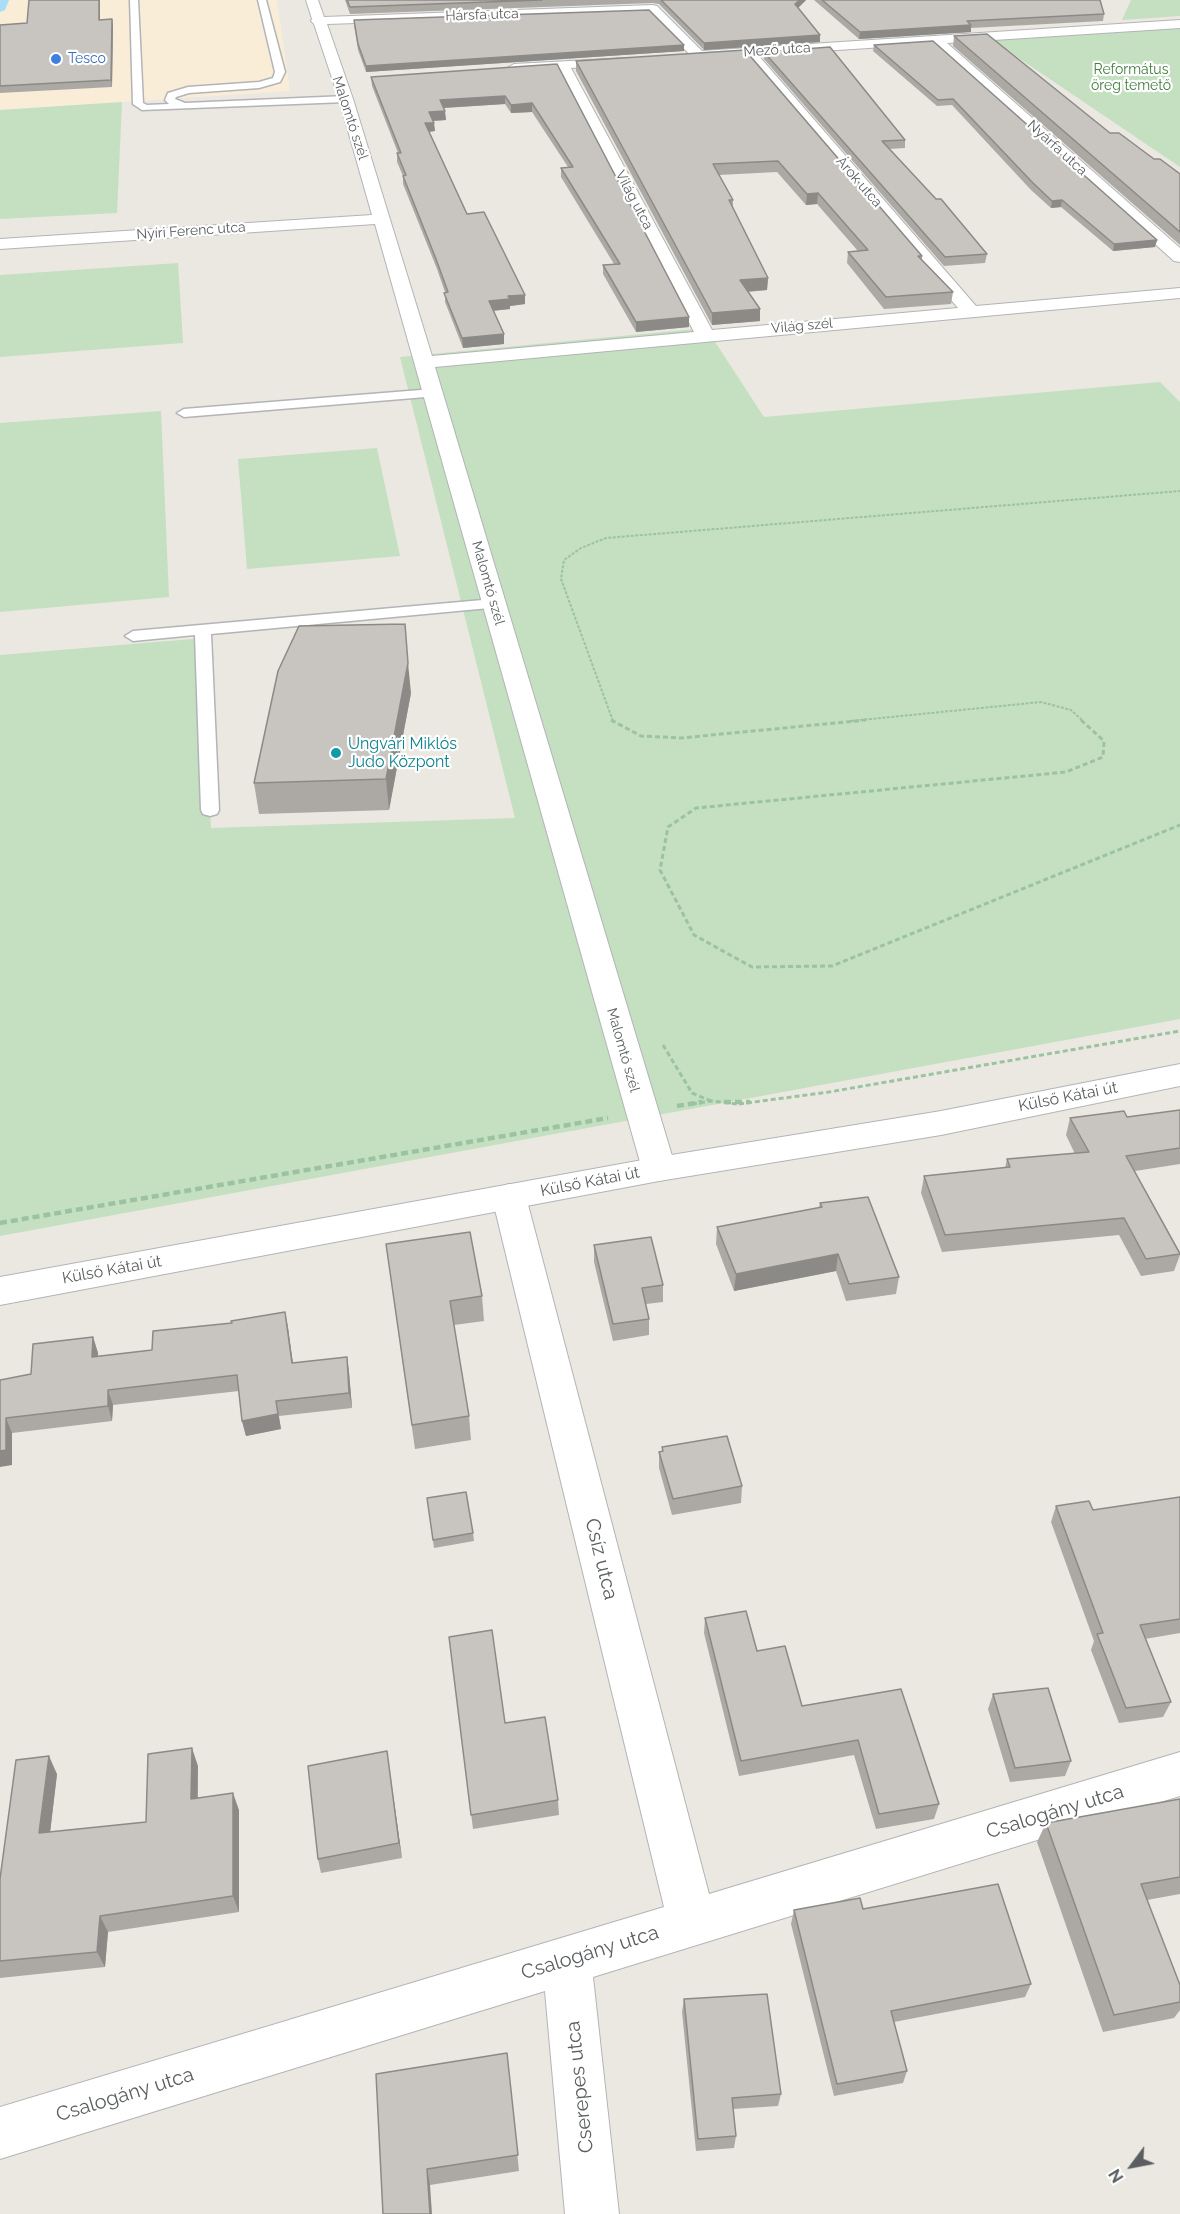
<!DOCTYPE html>
<html>
<head>
<meta charset="utf-8">
<style>
	body { margin:0 }
	#map { position:relative; width:1180px; height:2214px; overflow:hidden; background:#ebe8e1; font-family:Raleway,sans-serif }
	canvas { display:block }
	.north { position:absolute; left:1102px; top:2136px; width:60px; height:60px; -webkit-text-stroke:4px #fff; paint-order:stroke; rotate:238deg; font-size:16px; font-weight:700; line-height:24px; text-align:center; color:#5a5e60 }
	.north::after { content:''; display:block; margin:auto; width:21px; height:27px; background:#5a5e60; clip-path:polygon(50% 0,100% 100%,50% 72%,0 100%) }
</style>
</head>
<body>
<div id="map">
<canvas width="1180" height="2214"></canvas>
<div class="north">N</div>
</div>
<script>
const ctx = document.querySelector('canvas').getContext('2d');
ctx.lineJoin = 'round';
function fillPath(path, color) {
  ctx.fillStyle = color;
  ctx.fill(path, 'evenodd');
}
function toPath(rows) {
  const path = new Path2D();
  for (const r of rows) {
    path.moveTo(r[0], r[1]);
    for (let i = 2; i < r.length; i += 2) path.lineTo(r[i], r[i + 1]);
  }
  return path;
}
function trace(path, color, width, dash) {
  ctx.strokeStyle = color;
  ctx.lineWidth = width;
  ctx.lineCap = dash ? 'butt' : 'round';
  ctx.setLineDash(dash || []);
  ctx.stroke(path);
}
function drawText(font, color, halo, rows, align = 'center') {
  ctx.font = font + ' Raleway,sans-serif';
  ctx.lineWidth = 4.5;
  ctx.setLineDash([]);
  ctx.textBaseline = 'middle';
  ctx.strokeStyle = halo;
  ctx.fillStyle = color;
  for (const [text, x, y, turn = 0] of rows) {
    ctx.save();
    ctx.translate(x, y);
    ctx.rotate((+turn || 0) * Math.PI / 180);
    ctx.textAlign = isNaN(turn) ? turn : align;
    if (halo) ctx.strokeText(text, 0, 0);
    ctx.fillText(text, 0, 0);
    ctx.restore();
  }
}
const commercial = toPath([
	[9,0,277,0,290,91,0,110,0,6,8,5]
]);
const green = toPath([
	[1131,0,1180,0,1180,16,1122,20],
	[1180,27,1180,167,992,40],
	[122,102,117,213,0,219,0,110],
	[178,263,183,343,0,357,0,275],
	[706,328,764,417,1160,382,1180,402,1180,1019,0,1236,0,655,204,638,211,828,515,818,400,357],
	[161,411,169,597,0,612,0,423],
	[377,448,400,556,247,569,238,459]
]);
const canal = toPath([
	[0,0,9,0,5,10,0,12,0,0]
]);
const pathFar2 = toPath([
	[613,721,561,579,564,560,581,548,606,538,1180,491],
	[851,721,1041,702,1071,710,1083,721]
]);
const pathFar1 = toPath([
	[611,720,641,736,681,738,866,720],
	[1081,720,1104,741,1103,757,1066,772,696,808,668,827,660,870,694,935,752,967,832,966,1180,825],
	[663,1045,692,1093,711,1101],
	[692,1104,712,1101,737,1104],
	[739,1104,829,1092,1180,1031]
]);
const path = toPath([
	[724,1102,750,1102],
	[677,1106,702,1102],
	[0,1223,608,1118]
]);
const service = toPath([
	[130,0,138,0,143,103,147,105,169,104,165,100,168,93,188,87,259,82,273,78,275,72,258,0,266,0,285,72,280,82,259,88,189,93,176,97,175,99,185,103,346,96,351,99,346,102,142,110,133,104,130,0],
	[433,389,440,393,438,396,184,417,177,413,184,409,433,389],
	[494,599,500,601,502,604,500,607,211,634,219,810,217,814,210,816,203,814,201,810,195,635,133,641,125,636,133,631,494,599]
]);
const minor = toPath([
	[306,0,318,0,324,17,653,5,657,6,702,51,1180,20,1180,28,947,43,1180,248,1180,262,1174,261,932,44,758,55,976,306,1180,288,1180,298,435,367,676,1169,671,1178,659,1181,647,1178,642,1169,375,224,0,249,0,239,372,215,339,99,314,24,311,21,312,19,306,0],
	[650,13,694,59,744,56,958,308,712,330,571,68,621,65,626,64,628,61,626,58,514,64,507,68,509,71,558,69,694,332,432,356,353,99,327,24,650,13],
	[509,1184,521,1188,526,1197,709,1894,1180,1752,1180,1796,593,1977,619,2214,565,2214,545,1991,0,2159,0,2107,664,1907,492,1197,497,1188,509,1184]
]);
const secondary = toPath([
	[1180,1064,1180,1086,941,1135,659,1181,0,1305,0,1277,659,1157,941,1111,1180,1064]
]);
const wall = toPath([
	[29,0,100,0,100,20,112,19,113,26,112,87,0,93,0,25,27,23],
	[345,0,806,0,798,8,820,42,704,50,659,4,653,3,350,14],
	[814,0,1100,0,1104,14,1103,21,971,28,971,32,859,39],
	[354,25,684,51,366,72,358,50],
	[954,36,1110,133,1180,174,1180,245,953,46],
	[933,41,1157,240,1155,247,1113,251,1061,207,1051,208,1031,190,952,105,937,106,873,51,874,45],
	[745,50,922,256,922,260,953,292,951,304,884,309,847,263,848,252,858,251,817,204,806,205,777,172,719,175,733,200,733,207,768,278,767,290,748,292,760,309,760,321,712,325,576,71,576,61],
	[764,52,905,140,905,148,889,149,987,254,985,263,944,266,764,59],
	[557,64,689,317,689,327,636,332,603,274,603,265,614,264,561,177,561,168,568,167,532,112,511,113,505,104,444,108,446,120,433,121,435,131,429,132,467,214,525,295,525,304,510,306,510,309,493,311,504,344,463,348,445,302,445,292,437,269,403,184,403,176,397,162,397,153,398,153,372,86,371,77],
	[411,693,389,810,259,814,254,783],
	[1180,1110,1180,1164,1135,1171,1180,1252,1180,1255,1174,1271,1141,1276,1119,1235,942,1252,921,1193,924,1176,1005,1168,1007,1159,1075,1154,1066,1135,1070,1118,1127,1117],
	[820,1203,899,1277,896,1294,846,1301,836,1271,734,1291,716,1244,717,1227,819,1208],
	[386,1244,482,1296,484,1321,454,1325,469,1416,471,1440,415,1449],
	[594,1245,663,1285,663,1302,646,1304,649,1319,649,1335,613,1341,594,1262],
	[285,1312,293,1363,347,1357,349,1372,352,1408,279,1416,281,1429,246,1436,242,1421,239,1391,113,1405,112,1421,12,1433,12,1465,0,1380,31,1374,93,1337,98,1353,97,1356,152,1350,232,1323],
	[662,1447,742,1486,741,1503,672,1515,659,1468,659,1452,662,1451],
	[1180,1497,1180,1633,1145,1639,1171,1702,1163,1717,1119,1723,1091,1650,1094,1641,1051,1522,1056,1506,1093,1510],
	[427,1498,473,1533,474,1541,434,1548],
	[705,1618,757,1651,802,1706,901,1689,939,1804,934,1819,876,1829,854,1755,739,1776,704,1633],
	[449,1637,505,1723,558,1800,559,1815,473,1829],
	[993,1694,1071,1761,1065,1776,1010,1782,988,1709],
	[198,1766,198,1798,239,1810,239,1912,108,1932,105,1967,0,1978,0,1879,57,1774,50,1832,146,1822],
	[389,1766,402,1858,321,1873,318,1859],
	[1180,1799,1180,1894,1147,1900,1180,1985,1180,2010,1174,2018,1103,2032,1037,1842,1046,1823],
	[863,1909,1031,1984,1025,1997,894,2022,907,2071,903,2083,834,2096,791,1924,794,1910],
	[684,1999,781,2094,778,2106,733,2109,736,2136,734,2148,696,2151,682,2012],
	[507,2053,519,2171,430,2185,383,2214]
]);
const shadedWall = toPath([
	[99,0,100,0,100,26,99,20],
	[800,0,806,0,795,11,795,4],
	[112,19,113,26,112,87,111,80],
	[971,25,971,32,859,39,860,32],
	[820,35,820,42,704,50,704,43],
	[684,45,684,51,366,72,366,66],
	[505,96,505,104,441,108,440,100],
	[532,103,532,112,511,113,511,105],
	[445,111,446,120,429,121,429,112],
	[425,123,434,123,435,131,426,132],
	[818,193,817,204,806,205,807,194],
	[1062,200,1061,207,1051,208,1052,201],
	[1157,240,1155,247,1113,251,1114,244],
	[768,278,767,290,739,292,740,280],
	[525,295,525,304,510,306,510,309,489,311,489,301,508,296],
	[760,309,760,321,712,325,712,313],
	[689,317,689,327,636,332,636,322],
	[504,334,504,344,463,348,462,338],
	[408,663,411,693,389,810,386,779],
	[838,1254,836,1271,734,1291,736,1274],
	[285,1312,288,1327,295,1379,292,1363],
	[93,1337,98,1353,97,1372,92,1357],
	[347,1357,349,1372,352,1408,349,1393],
	[108,1390,113,1405,112,1421,108,1406],
	[276,1401,281,1429,246,1436,242,1421],
	[6,1418,12,1433,12,1465,0,1467,0,1451],
	[192,1748,198,1766,197,1816,191,1799],
	[387,1751,389,1766,402,1858,399,1843],
	[49,1756,57,1774,48,1850,39,1833],
	[233,1793,239,1810,239,1912,233,1896],
	[100,1916,108,1932,105,1967,97,1952],
	[427,2169,430,2185,432,2214,430,2214]
]);
const building = toPath([
	[29,0,99,0,99,20,112,19,111,80,0,86,0,25,27,23,29,0],
	[347,0,542,0,350,7,347,0],
	[661,0,800,0,795,4,820,35,704,43,661,0],
	[822,0,1100,0,1104,14,967,21,971,25,860,32,822,0],
	[649,10,684,45,366,66,358,44,354,20,649,10],
	[987,34,1110,133,1119,133,1154,159,1160,159,1180,174,1180,232,954,36,987,34],
	[933,41,1157,240,1114,244,1062,200,1052,201,1033,183,953,99,938,100,874,45,933,41],
	[830,47,905,140,882,141,936,199,941,199,987,254,945,257,764,52,830,47],
	[745,50,922,256,918,256,953,292,886,297,848,252,868,250,818,193,807,194,778,161,713,164,733,200,729,200,768,278,740,280,760,309,712,313,576,61,745,50],
	[557,64,689,317,636,322,603,265,620,264,561,168,573,167,532,103,511,105,505,96,440,100,445,111,429,112,434,123,425,123,467,214,484,212,525,295,508,296,510,299,489,301,504,334,462,338,444,293,448,292,436,259,403,176,406,175,397,153,401,153,371,77,557,64],
	[405,624,408,663,386,779,254,783,278,671,299,626,405,624],
	[1180,1110,1180,1148,1126,1156,1180,1254,1146,1259,1124,1218,945,1235,924,1176,1010,1167,1007,1159,1089,1152,1070,1118,1124,1111,1127,1117,1180,1110],
	[868,1197,899,1277,849,1284,838,1254,736,1274,717,1227,822,1207,820,1203,868,1197],
	[470,1232,482,1296,450,1301,469,1416,412,1425,386,1244,470,1232],
	[651,1237,663,1285,642,1288,649,1319,613,1324,594,1245,651,1237],
	[285,1312,292,1363,347,1357,349,1393,276,1401,278,1414,242,1421,237,1375,108,1390,108,1406,6,1418,6,1450,0,1451,0,1380,31,1374,33,1344,93,1337,92,1357,152,1350,153,1331,232,1323,231,1321,285,1312],
	[727,1436,742,1486,673,1499,659,1452,663,1451,662,1447,727,1436],
	[466,1492,473,1533,433,1540,427,1498,466,1492],
	[1180,1497,1180,1619,1140,1625,1171,1702,1126,1708,1097,1634,1103,1633,1056,1506,1089,1501,1093,1510,1180,1497],
	[746,1611,757,1651,785,1646,802,1706,901,1689,939,1804,879,1814,858,1740,741,1761,705,1618,746,1611],
	[492,1630,505,1723,545,1717,558,1800,471,1815,449,1637,492,1630],
	[1048,1688,1071,1761,1015,1768,993,1694,1048,1688],
	[192,1748,191,1799,233,1793,233,1896,100,1916,97,1952,0,1961,0,1879,16,1760,49,1756,39,1833,146,1822,148,1754,192,1748],
	[387,1751,399,1843,318,1859,308,1766,387,1751],
	[1180,1799,1180,1877,1141,1884,1180,1985,1180,2002,1114,2015,1046,1823,1180,1799],
	[998,1884,1031,1984,891,2011,907,2071,837,2084,794,1910,860,1898,863,1909,998,1884],
	[767,1994,781,2094,732,2098,736,2136,698,2139,684,1999,767,1994],
	[507,2053,518,2155,427,2169,430,2214,383,2214,376,2074,507,2053]
]);
const markers = [
	[56,59,6,"#3f7fe0"],
	[336,753,6,"#0f9aa8"]
];
const farStreetnames = [
	["Hársfa utca",482,15,-2],
	["Mező utca",777,50,-4],
	["Malomtó szél",350,118,72],
	["Nyárfa utca",1057,148,42],
	["Árok utca",859,182,49],
	["Világ utca",634,200,62],
	["Nyíri Ferenc utca",191,231,-4],
	["Világ szél",802,326,-5],
	["Malomtó szél",488,583,74],
	["Malomtó szél",623,1050,74]
];
const farShopnames = [
	["Tesco",68,59]
];
const farParknames = [
	["Református",1131,70],
	["öreg temető",1131,86]
];
const cultureNames = [
	["Ungvári Miklós",348,744],
	["Judo Központ",348,762]
];
const streetNames = [
	["Külső Kátai út",1068,1097,-11],
	["Külső Kátai út",590,1182,-11],
	["Külső Kátai út",112,1270,-10]
];
const nearStreetnames = [
	["Csíz utca",601,1559,76],
	["Csalogány utca",1055,1812,-17],
	["Csalogány utca",590,1953,-17],
	["Cserepes utca",580,2087,-96],
	["Csalogány utca",125,2095,-17]
];
fillPath(commercial, '#f9edd8');
fillPath(green, '#c4e0c0');
fillPath(canal, '#a7ddf5');
trace(service, '#b2b4b7', 3);
trace(minor, '#b2b4b7', 2);
trace(secondary, '#b1b5b7', 2);
trace(pathFar2, '#9cc3a1', 2, [3, 1.5]);
trace(pathFar1, '#9cc3a1', 3, [5, 3]);
trace(path, '#9cc3a1', 4.5, [7, 4]);
fillPath(service, '#fff');
fillPath(minor, '#fff');
fillPath(secondary, '#fff');
fillPath(wall, '#aca9a5');
fillPath(shadedWall, '#8c8a86');
fillPath(building, '#c8c5c0');
trace(building, '#8c8a86', 1.5);
for (const [x, y, r, color] of markers) {
  const dot = new Path2D();
  dot.arc(x, y, r, 0, 2 * Math.PI);
  ctx.fillStyle = color;
  ctx.fill(dot);
  trace(dot, '#fff', 2);
}
drawText('14px', '#5a5e60', '#fff', farStreetnames);
drawText('14px', '#366cbe', '#fff', farShopnames, 'left');
drawText('14px', '#427d3d', '#fff', farParknames);
drawText('16px', '#0d838f', '#fff', cultureNames, 'left');
drawText('16px', '#5a5e60', '#fff', streetNames);
drawText('20px', '#5a5e60', '#fff', nearStreetnames);
</script>
</body>
</html>
